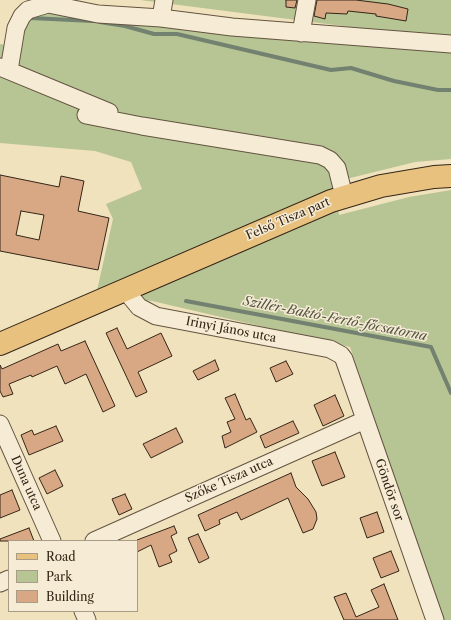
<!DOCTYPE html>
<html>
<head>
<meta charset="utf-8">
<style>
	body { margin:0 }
	#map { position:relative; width:451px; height:620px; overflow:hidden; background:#f1e2be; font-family:"Libre Caslon Text",serif }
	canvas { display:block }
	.legend { position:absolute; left:8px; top:540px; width:130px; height:72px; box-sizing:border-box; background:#f6ecd5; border:1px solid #a89c89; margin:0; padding:5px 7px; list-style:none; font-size:12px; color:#342517 }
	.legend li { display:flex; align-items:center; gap:8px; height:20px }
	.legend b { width:20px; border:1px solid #a89c89 }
</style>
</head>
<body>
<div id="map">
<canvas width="451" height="620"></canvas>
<ul class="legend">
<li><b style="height:5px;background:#e8c17f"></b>Road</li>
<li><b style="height:11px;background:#b7c494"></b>Park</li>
<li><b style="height:11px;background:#d8a884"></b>Building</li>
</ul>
</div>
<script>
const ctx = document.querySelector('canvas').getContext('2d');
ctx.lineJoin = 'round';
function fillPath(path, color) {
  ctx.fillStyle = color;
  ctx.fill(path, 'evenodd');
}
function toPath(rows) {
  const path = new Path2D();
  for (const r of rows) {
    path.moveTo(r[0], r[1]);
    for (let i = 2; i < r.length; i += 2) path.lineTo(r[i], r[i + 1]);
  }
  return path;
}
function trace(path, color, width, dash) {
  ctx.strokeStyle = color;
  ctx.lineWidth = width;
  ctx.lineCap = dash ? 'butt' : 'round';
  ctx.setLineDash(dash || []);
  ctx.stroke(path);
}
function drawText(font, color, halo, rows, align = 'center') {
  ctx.font = font + ' "Libre Caslon Text",serif';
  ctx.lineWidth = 3;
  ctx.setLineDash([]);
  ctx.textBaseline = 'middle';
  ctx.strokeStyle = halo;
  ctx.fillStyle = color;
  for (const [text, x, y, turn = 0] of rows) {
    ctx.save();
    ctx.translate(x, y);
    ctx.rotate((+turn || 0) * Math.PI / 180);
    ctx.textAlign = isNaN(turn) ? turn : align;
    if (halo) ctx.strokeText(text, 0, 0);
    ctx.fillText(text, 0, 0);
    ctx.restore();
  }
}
const green = toPath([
	[140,0,451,0,451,38,413,35],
	[32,11,451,47,451,159,415,162,334,182,339,215,409,197,451,190,451,620,443,620,350,347,152,301,96,295,113,219,106,204,142,189,131,162,95,151,0,143,0,44,15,47]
]);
const stream = toPath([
	[31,18,93,21],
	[100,22,125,26,154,34,177,34,331,70,351,68,394,81,438,90,451,90],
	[186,301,431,347,451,393]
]);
const building = toPath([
	[286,0,297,0,295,8,286,7,286,0],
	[317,0,356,0,388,4,408,9,406,21,376,16,376,14,348,11,347,14,326,13,325,19,314,16,317,0],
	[0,175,59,187,61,176,84,181,78,211,109,218,98,270,0,251,0,175],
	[21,211,44,215,39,240,16,235,21,211],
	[117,328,127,349,161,333,172,356,138,372,147,392,136,397,106,333,117,328],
	[85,341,115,406,103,412,86,374,65,384,57,366,32,377,31,375,9,384,13,394,3,397,0,391,0,365,2,369,58,344,61,351,85,341],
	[215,360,219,370,198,380,193,371,215,360],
	[286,361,293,374,276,382,270,368,286,361],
	[235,394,246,420,250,418,257,432,225,448,222,436,231,432,227,422,235,419,225,398,235,394],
	[335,395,344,416,323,426,314,405,335,395],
	[293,421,299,433,265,448,260,436,293,421],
	[56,426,63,441,29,455,21,435,32,430,34,435,56,426],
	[176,428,183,442,151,458,143,444,176,428],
	[335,452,345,477,322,486,312,461,335,452],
	[55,470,63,486,47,494,39,478,55,470],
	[291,473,296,487,308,499,316,512,317,519,313,529,303,533,288,498,241,520,237,512,219,520,220,524,205,531,198,515,291,473],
	[12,490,20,510,0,518,0,495,12,490],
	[125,494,132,509,119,515,112,499,125,494],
	[377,512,384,532,367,538,360,518,377,512],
	[174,526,177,533,171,536,177,551,169,555,172,562,159,567,151,545,137,552,137,540,174,526],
	[29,528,34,541,0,541,0,539,29,528],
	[198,534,209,558,199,563,188,538,198,534],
	[391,551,399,571,381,578,373,558,391,551],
	[384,584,398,620,344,620,334,597,346,593,356,617,379,607,371,590,384,584]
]);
const minor = toPath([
	[161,18,164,0],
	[301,33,307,0],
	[0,67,109,112],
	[9,70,16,28,22,16,28,10,48,4,98,14,161,18,232,27,451,44],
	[86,115,142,126,320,155,330,160,337,168,344,196],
	[125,290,139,307,156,316,330,349,341,355,344,359,435,620],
	[0,424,52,541],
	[94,541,365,420],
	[0,583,9,579],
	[83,611,87,620]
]);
const major = toPath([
	[0,344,331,201,381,186,434,177,451,176]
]);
const streetNames = [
	["Felső Tisza part",288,219,-23],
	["Irinyi János utca",231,330,11],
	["Szőke Tisza utca",229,480,-24],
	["Duna utca",26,483,66],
	["Göndör sor",389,490,71]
];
const waterNames = [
	["Szillér-Baktó-Fertő-főcsatorna",335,319,11]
];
fillPath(green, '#b7c494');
trace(stream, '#728170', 4);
fillPath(building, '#d8a884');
trace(building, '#342517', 1);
trace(minor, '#635441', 19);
trace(major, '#342517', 24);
trace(minor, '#f6ecd5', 17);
trace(major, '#e8c17f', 22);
drawText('12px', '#342517', '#f6ecd5', streetNames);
drawText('italic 13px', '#535343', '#f6ecd5', waterNames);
</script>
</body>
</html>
